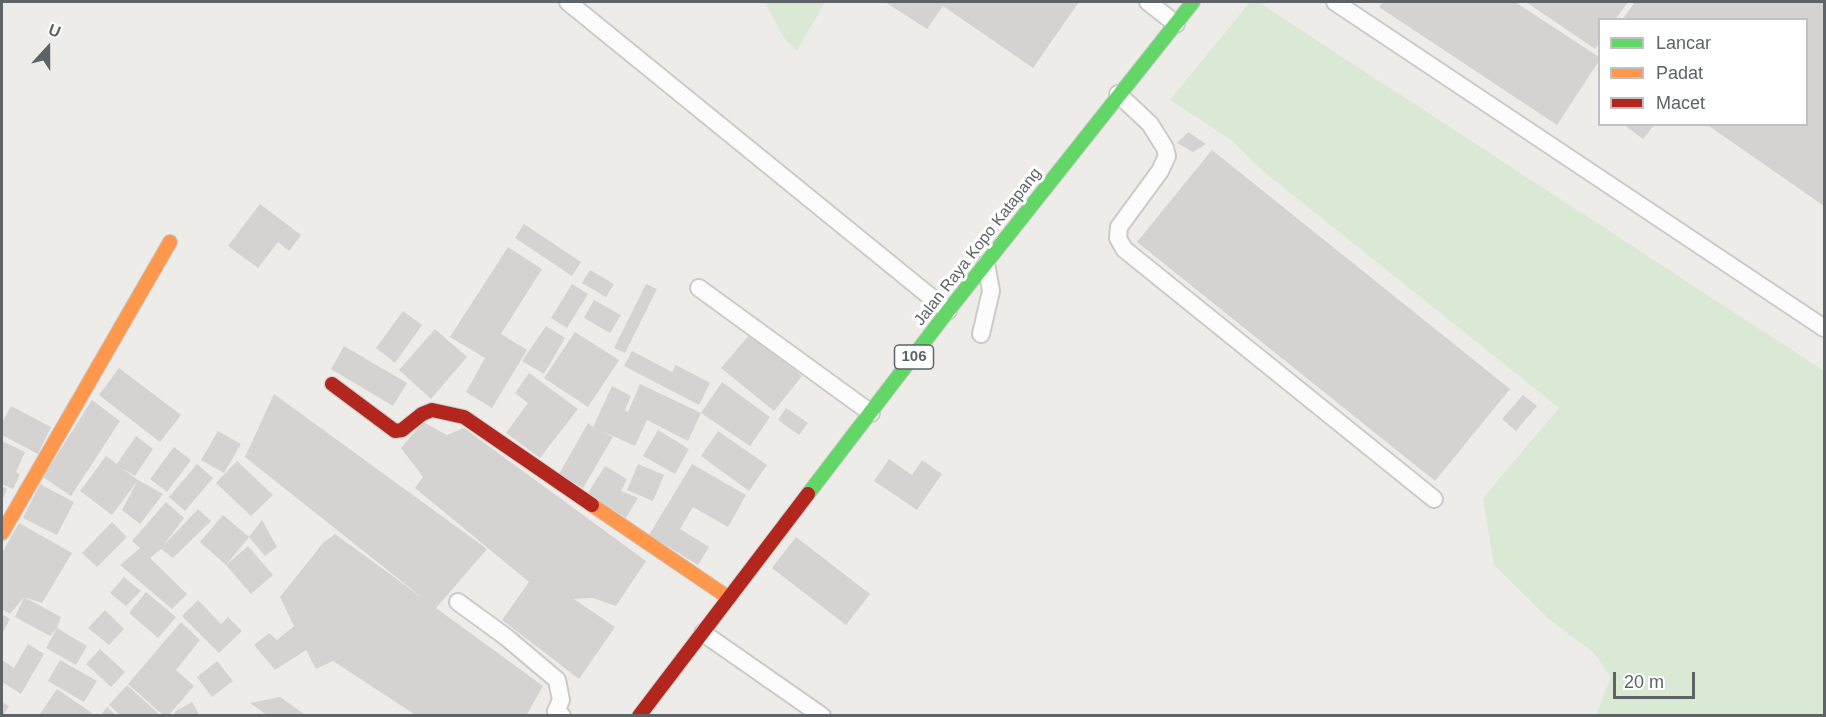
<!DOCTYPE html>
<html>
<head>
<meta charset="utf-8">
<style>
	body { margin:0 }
	#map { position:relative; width:1826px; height:717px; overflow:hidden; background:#eeece8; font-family:Arial,sans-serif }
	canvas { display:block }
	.frame { position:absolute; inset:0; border:3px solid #5e6367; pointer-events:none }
	.legend { position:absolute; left:1598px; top:18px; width:210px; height:108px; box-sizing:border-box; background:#fff; border:2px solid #bfc1c2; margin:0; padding:8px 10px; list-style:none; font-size:18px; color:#5e6367 }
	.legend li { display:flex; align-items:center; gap:12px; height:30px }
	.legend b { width:30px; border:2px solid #bfc1c2 }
	.north { position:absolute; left:18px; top:18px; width:60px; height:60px; -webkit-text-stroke:4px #fff; paint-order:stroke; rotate:21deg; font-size:16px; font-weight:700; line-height:24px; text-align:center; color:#5e6367 }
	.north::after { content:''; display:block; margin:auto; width:21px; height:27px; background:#5e6367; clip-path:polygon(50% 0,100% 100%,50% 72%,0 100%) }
	.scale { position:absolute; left:1613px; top:672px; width:82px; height:27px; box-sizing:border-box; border:3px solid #5e6367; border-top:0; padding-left:8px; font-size:18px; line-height:21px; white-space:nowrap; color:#5e6367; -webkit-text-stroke:4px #fff; paint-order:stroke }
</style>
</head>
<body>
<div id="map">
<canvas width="1826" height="717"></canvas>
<div class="frame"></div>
<ul class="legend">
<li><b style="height:8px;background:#63d668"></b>Lancar</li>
<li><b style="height:8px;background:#ff974d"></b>Padat</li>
<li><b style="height:8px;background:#b3261e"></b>Macet</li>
</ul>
<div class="north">U</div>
<div class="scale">20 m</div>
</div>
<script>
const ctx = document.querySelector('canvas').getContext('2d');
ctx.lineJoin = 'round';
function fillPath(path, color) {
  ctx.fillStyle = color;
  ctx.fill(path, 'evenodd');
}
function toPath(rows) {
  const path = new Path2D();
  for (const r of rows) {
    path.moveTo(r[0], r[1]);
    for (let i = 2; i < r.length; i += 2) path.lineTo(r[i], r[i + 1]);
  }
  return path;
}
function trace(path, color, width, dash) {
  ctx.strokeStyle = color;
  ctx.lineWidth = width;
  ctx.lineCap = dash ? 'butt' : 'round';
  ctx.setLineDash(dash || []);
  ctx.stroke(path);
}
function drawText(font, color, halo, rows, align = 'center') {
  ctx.font = font + ' Arial,sans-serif';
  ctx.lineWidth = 6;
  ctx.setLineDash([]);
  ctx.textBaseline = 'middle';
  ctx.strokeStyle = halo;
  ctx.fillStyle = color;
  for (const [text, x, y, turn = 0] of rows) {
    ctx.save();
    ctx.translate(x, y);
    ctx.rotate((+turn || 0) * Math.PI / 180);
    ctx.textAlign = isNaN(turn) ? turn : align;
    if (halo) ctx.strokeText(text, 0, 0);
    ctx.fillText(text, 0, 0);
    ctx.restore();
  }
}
const green = toPath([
	[765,2,825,2,797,51,783,37],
	[1250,2,1258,2,1824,371,1824,715,1596,715,1611,677,1594,653,1550,620,1494,565,1483,498,1559,408,1264,172,1230,139,1170,100]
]);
const building = toPath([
	[885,2,1079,2,1033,68,943,6,927,29],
	[1383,2,1515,2,1599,57,1599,61,1557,125,1379,7],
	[1526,2,1628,2,1615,20,1599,20,1599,43,1595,49],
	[1635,2,1824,2,1824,206,1706,124,1806,124,1806,20,1622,20],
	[1623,124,1655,124,1643,139],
	[1188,132,1206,144,1193,152,1177,143],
	[1212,150,1510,389,1435,481,1137,242],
	[260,204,301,235,289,251,278,242,258,268,228,246],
	[524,224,581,262,572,276,515,238],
	[508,247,542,269,501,334,527,350,492,408,466,392,485,358,450,337],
	[590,270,614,284,606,297,582,283],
	[572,284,588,294,567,328,551,318],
	[646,284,657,289,625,353,614,348],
	[594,300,621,315,610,333,584,318],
	[403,311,422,325,395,363,376,348],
	[546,326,565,338,544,374,522,361],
	[435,329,467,357,431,399,399,370],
	[575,332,619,360,588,407,544,378],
	[750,334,802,376,774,411,721,368],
	[344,346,407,383,393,406,331,369],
	[632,351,672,372,676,365,710,383,699,405,624,366],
	[119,368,181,415,160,442,99,395],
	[529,373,578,409,540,458,506,433,528,403,515,393],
	[722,382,770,417,750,446,701,413],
	[640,384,701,413,688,441,647,420,635,446,602,431,613,437,583,488,559,474,588,423,593,427,612,386,631,396,625,410,628,412],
	[274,394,487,549,436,608,543,686,526,716,417,716,333,661,316,669,306,650,275,670,254,645,269,633,277,640,294,626,280,597,323,543,335,534,424,599,245,457],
	[1523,395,1537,406,1516,431,1502,419],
	[92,400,120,421,71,496,43,477],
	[11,406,51,427,38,454,2,435,2,423],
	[786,408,808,423,799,435,778,420],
	[423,422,447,435,464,428,646,561,616,606,593,598,574,599,615,627,579,679,502,620,529,582,415,488,423,477,401,448],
	[658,430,689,449,675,474,643,456],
	[218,431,241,444,224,473,201,460],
	[718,431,767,465,749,491,701,456],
	[136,436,153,449,135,476,120,467,138,480,112,515,80,491,106,456,117,464],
	[2,441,25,452,16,472,20,474,13,489,2,484],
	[174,447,191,460,167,492,150,479],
	[889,459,912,475,922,460,942,474,917,510,874,481],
	[237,461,273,495,251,516,216,483],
	[197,464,213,478,185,511,169,497],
	[638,464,664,475,653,501,627,490],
	[692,464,746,495,728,527,693,507,680,529,709,547,698,565,649,535],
	[605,466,627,479,621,491,638,498,626,518,588,493],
	[138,480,163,494,140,524,122,510],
	[40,484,74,502,57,535,23,518],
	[2,486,7,489,2,501],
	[166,502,184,518,163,546,198,509,211,521,173,558,161,549,150,558,187,594,172,609,120,565,140,548,132,541],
	[223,515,249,537,226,565,200,542],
	[262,520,277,547,265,556,249,537],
	[112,522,127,537,97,567,82,553],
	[19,523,72,553,42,603,24,597,10,614,2,609,2,553],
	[796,537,870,594,846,625,772,568],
	[248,546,273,575,251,594,226,565],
	[124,577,141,591,126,606,110,593],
	[146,592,176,617,158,638,129,613],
	[24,597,61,617,57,628,50,636,15,617],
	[198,600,221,624,228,617,242,631,219,653,182,616],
	[105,610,124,629,109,645,88,628],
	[2,614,10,619,2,634],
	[181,622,200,640,176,670,194,686,168,716,164,716,128,684],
	[57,628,87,646,76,665,46,648],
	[28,644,44,654,21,694,2,682,2,660,14,668],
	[100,649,125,672,111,687,86,664],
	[60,660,97,681,84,702,48,681],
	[217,661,233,681,212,697,197,677],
	[127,685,161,716,121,716,109,705],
	[57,689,92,713,90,716,40,714],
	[280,697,307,716,268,716,250,703],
	[2,702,9,706,3,716,2,716],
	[192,702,200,716,176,716,174,712],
	[107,707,117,716,100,716]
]);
const lane = toPath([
	[568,2,948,311],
	[1148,2,1176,24],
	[1335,2,1824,328],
	[1118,94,1150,124,1165,148,1167,156,1160,171,1119,227,1118,238,1124,249,1434,499],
	[699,288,871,413],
	[981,334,991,291,986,264],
	[458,602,506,637,557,680,561,700,556,711,562,716],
	[703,633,822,716]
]);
const fast = toPath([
	[808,494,948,311,1193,2]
]);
const slow = toPath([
	[592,505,729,598],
	[2,533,170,242]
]);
const jam = toPath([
	[332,384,395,431,402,430,422,414,432,410,464,417,592,505],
	[639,716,808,494]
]);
const shields = [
	[914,357,39]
];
const shieldNames = [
	["106",914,357]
];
const streetNames = [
	["Jalan Raya Kopo Katapang",978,247,-52]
];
fillPath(green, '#d9e9d4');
fillPath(building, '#d5d3d1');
trace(lane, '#cacbca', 20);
trace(fast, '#cacbca', 16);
trace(slow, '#cacbca', 16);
trace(jam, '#cacbca', 16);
trace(lane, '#fcfcfc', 16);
trace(fast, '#63d668', 14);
trace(slow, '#ff974d', 14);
trace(jam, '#b3261e', 14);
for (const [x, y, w] of shields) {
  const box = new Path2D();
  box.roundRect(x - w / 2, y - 12, w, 24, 4.5);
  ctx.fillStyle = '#fff';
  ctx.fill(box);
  trace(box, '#5e6367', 1.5);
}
drawText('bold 15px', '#5e6367', null, shieldNames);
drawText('16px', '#5e6367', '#fff', streetNames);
</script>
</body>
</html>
